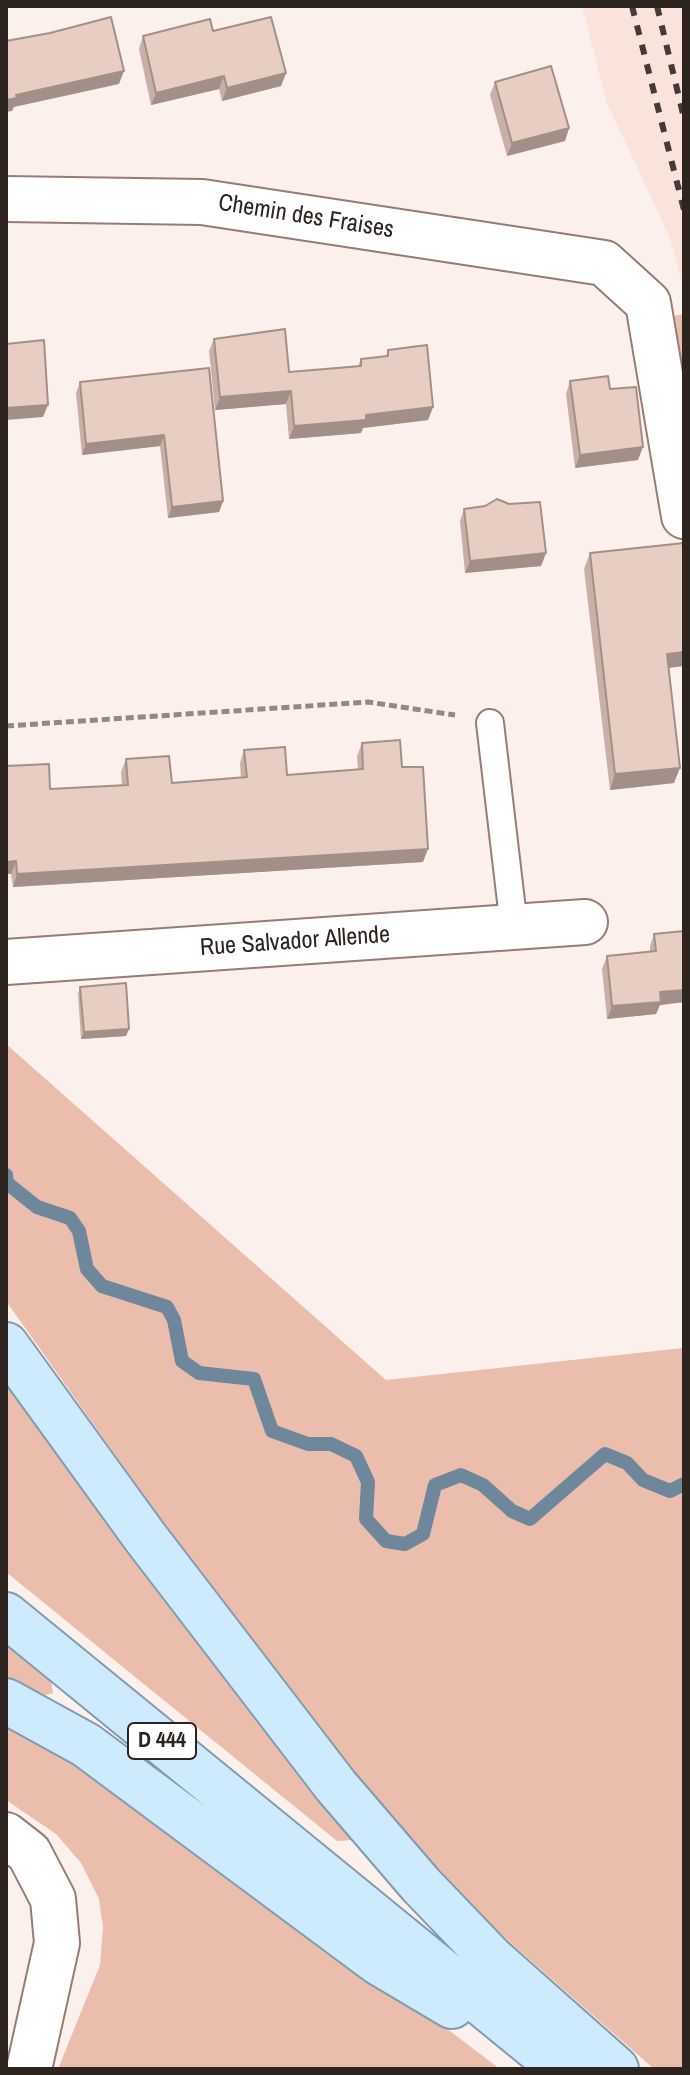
<!DOCTYPE html>
<html>
<head>
<meta charset="utf-8">
<style>
	body { margin:0 }
	#map { position:relative; width:690px; height:2075px; overflow:hidden; background:#fcf0ec; font-family:"Archivo Narrow",sans-serif }
	canvas { display:block }
	.frame { position:absolute; inset:0; border:8px solid #2d231f; pointer-events:none }
</style>
</head>
<body>
<div id="map">
<canvas width="690" height="2075"></canvas>
<div class="frame"></div>
</div>
<script>
const ctx = document.querySelector('canvas').getContext('2d');
ctx.lineJoin = 'round';
function fillPath(path, color) {
  ctx.fillStyle = color;
  ctx.fill(path, 'evenodd');
}
function toPath(rows) {
  const path = new Path2D();
  for (const r of rows) {
    path.moveTo(r[0], r[1]);
    for (let i = 2; i < r.length; i += 2) path.lineTo(r[i], r[i + 1]);
  }
  return path;
}
function trace(path, color, width, dash) {
  ctx.strokeStyle = color;
  ctx.lineWidth = width;
  ctx.lineCap = dash ? 'butt' : 'round';
  ctx.setLineDash(dash || []);
  ctx.stroke(path);
}
function drawText(font, color, halo, rows, align = 'center') {
  ctx.font = font + ' "Archivo Narrow",sans-serif';
  ctx.lineWidth = 6;
  ctx.setLineDash([]);
  ctx.textBaseline = 'middle';
  ctx.strokeStyle = halo;
  ctx.fillStyle = color;
  for (const [text, x, y, turn = 0] of rows) {
    ctx.save();
    ctx.translate(x, y);
    ctx.rotate((+turn || 0) * Math.PI / 180);
    ctx.textAlign = isNaN(turn) ? turn : align;
    if (halo) ctx.strokeText(text, 0, 0);
    ctx.fillText(text, 0, 0);
    ctx.restore();
  }
}
const built = toPath([
	[582,6,684,6,684,290,670,238,606,101]
]);
const green = toPath([
	[684,314,684,484,657,319],
	[6,1044,386,1380,684,1348,684,2069,654,2069,447,1887,383,1814,209,1587,6,1301],
	[6,1373,351,1828,351,1840,337,1841,6,1572],
	[6,1644,51,1681,53,1693,45,1695,6,1678],
	[6,1716,90,1758,500,2069,58,2069,100,1965,103,1927,99,1899,81,1863,56,1834,6,1800]
]);
const stream = toPath([
	[6,1175,7,1183,37,1207,70,1218,79,1231,87,1269,102,1286,167,1307,174,1320,182,1361,199,1373,254,1379,272,1431,308,1444,331,1444,356,1456,368,1482,366,1519,386,1541,405,1544,423,1534,435,1485,461,1475,483,1485,512,1511,530,1519,605,1454,627,1463,643,1480,670,1491,684,1484]
]);
const path = toPath([
	[6,726,368,702,455,715]
]);
const lane = toPath([
	[490,723,514,927]
]);
const street = toPath([
	[6,199,202,202,604,263,648,303,684,516],
	[6,962,585,922],
	[6,1835,29,1853,53,1899,57,1943,29,2069]
]);
const primary = toPath([
	[6,1345,145,1537,336,1786,421,1885,492,1959,616,2069],
	[6,1615,562,2069],
	[6,1701,86,1745,378,1962,452,2006]
]);
const rail = toPath([
	[632,6,684,210],
	[657,6,684,118]
]);
const wall = toPath([
	[213,31,286,73,281,86,222,101,219,89,151,105,139,49,143,36],
	[495,82,569,128,565,141,507,156,490,95],
	[214,339,289,372,358,366,361,359,386,356,388,350,433,407,428,420,363,428,361,433,289,439,286,404,215,410,209,351],
	[209,368,223,501,219,512,168,518,160,446,82,455,76,393,80,382],
	[570,381,610,389,638,460,575,468,566,394],
	[464,509,546,553,541,566,465,573,460,521],
	[590,553,668,668,674,783,610,790,584,569],
	[362,743,402,767,423,862,13,887,11,874,6,874,6,766,50,789,122,785,121,772,126,759,172,783,241,778,240,763,244,750,287,775,358,770,357,756],
	[654,934,684,1002,660,1005,656,1014,607,1019,602,969,607,956,650,952,650,946],
	[80,987,129,1029,126,1036,81,1039,78,994]
]);
const shadedWall = toPath([
	[124,71,119,84,14,107,12,111,6,112,6,100,16,95],
	[286,73,281,86,222,101,227,88],
	[224,76,219,89,151,105,156,93],
	[569,128,565,141,507,156,512,143],
	[291,391,286,404,215,410,220,397],
	[48,405,43,417,6,420,6,408],
	[433,407,428,420,363,428,361,433,289,439,294,426,366,415],
	[164,435,160,446,82,455,86,444],
	[643,447,638,460,575,468,580,455],
	[223,501,219,512,168,518,172,507],
	[546,553,541,566,465,573,470,561],
	[684,652,684,666,661,669,667,654],
	[680,768,674,783,610,790,615,774],
	[428,849,423,862,13,887,17,874],
	[16,861,11,874,6,874,6,862],
	[684,990,684,1002,660,1005,656,1014,607,1019,612,1006,660,992],
	[129,1029,126,1036,81,1039,84,1032]
]);
const building = toPath([
	[111,17,124,71,16,95,17,98,6,100,6,41,50,33,111,17],
	[271,17,286,73,227,88,224,76,156,93,143,36,210,19,213,31,271,17],
	[551,66,569,128,512,143,495,82,551,66],
	[285,329,289,372,361,366,361,359,388,356,388,350,427,345,433,407,366,415,366,420,294,426,291,391,220,397,214,339,285,329],
	[44,340,48,405,6,408,6,344,44,340],
	[209,368,223,501,172,507,164,435,86,444,80,382,209,368],
	[608,376,610,389,636,387,643,447,580,455,570,381,608,376],
	[497,499,509,504,540,502,546,553,470,561,464,509,485,506,497,499],
	[684,543,684,652,667,654,680,768,615,774,590,553,684,543],
	[400,740,402,767,423,767,428,849,17,874,16,861,6,862,6,766,49,764,50,789,128,785,126,759,169,756,172,783,247,777,244,750,285,747,287,775,363,769,362,743,400,740],
	[684,931,684,990,660,992,661,1002,612,1006,607,956,656,951,654,934,684,931],
	[126,983,129,1029,84,1032,80,987,126,983]
]);
const shields = [
	[162,1741,68]
];
const shieldNames = [
	["D 444",162,1741]
];
const streetNames = [
	["Chemin des Fraises",306,217,9],
	["Rue Salvador Allende",295,942,-4]
];
fillPath(built, '#f9e3db');
fillPath(green, '#eabdac');
trace(stream, '#6e879a', 14);
trace(lane, '#967d74', 30);
trace(street, '#967d74', 48);
trace(primary, '#819bae', 48);
trace(path, '#938884', 5, [8, 4]);
trace(lane, '#fff', 26);
trace(street, '#fff', 44);
trace(primary, '#ceeafd', 44);
trace(rail, '#443a36', 6, [10, 10]);
fillPath(wall, '#c8b0a8');
fillPath(shadedWall, '#a29088');
fillPath(building, '#e8cdc3');
trace(building, '#a29088', 2);
for (const [x, y, w] of shields) {
  const box = new Path2D();
  box.roundRect(x - w / 2, y - 18, w, 36, 6);
  ctx.fillStyle = '#fff';
  ctx.fill(box);
  trace(box, '#2d231f', 2);
}
drawText('bold 22px', '#2d231f', null, shieldNames);
drawText('24px', '#2d231f', '#fff', streetNames);
</script>
</body>
</html>
